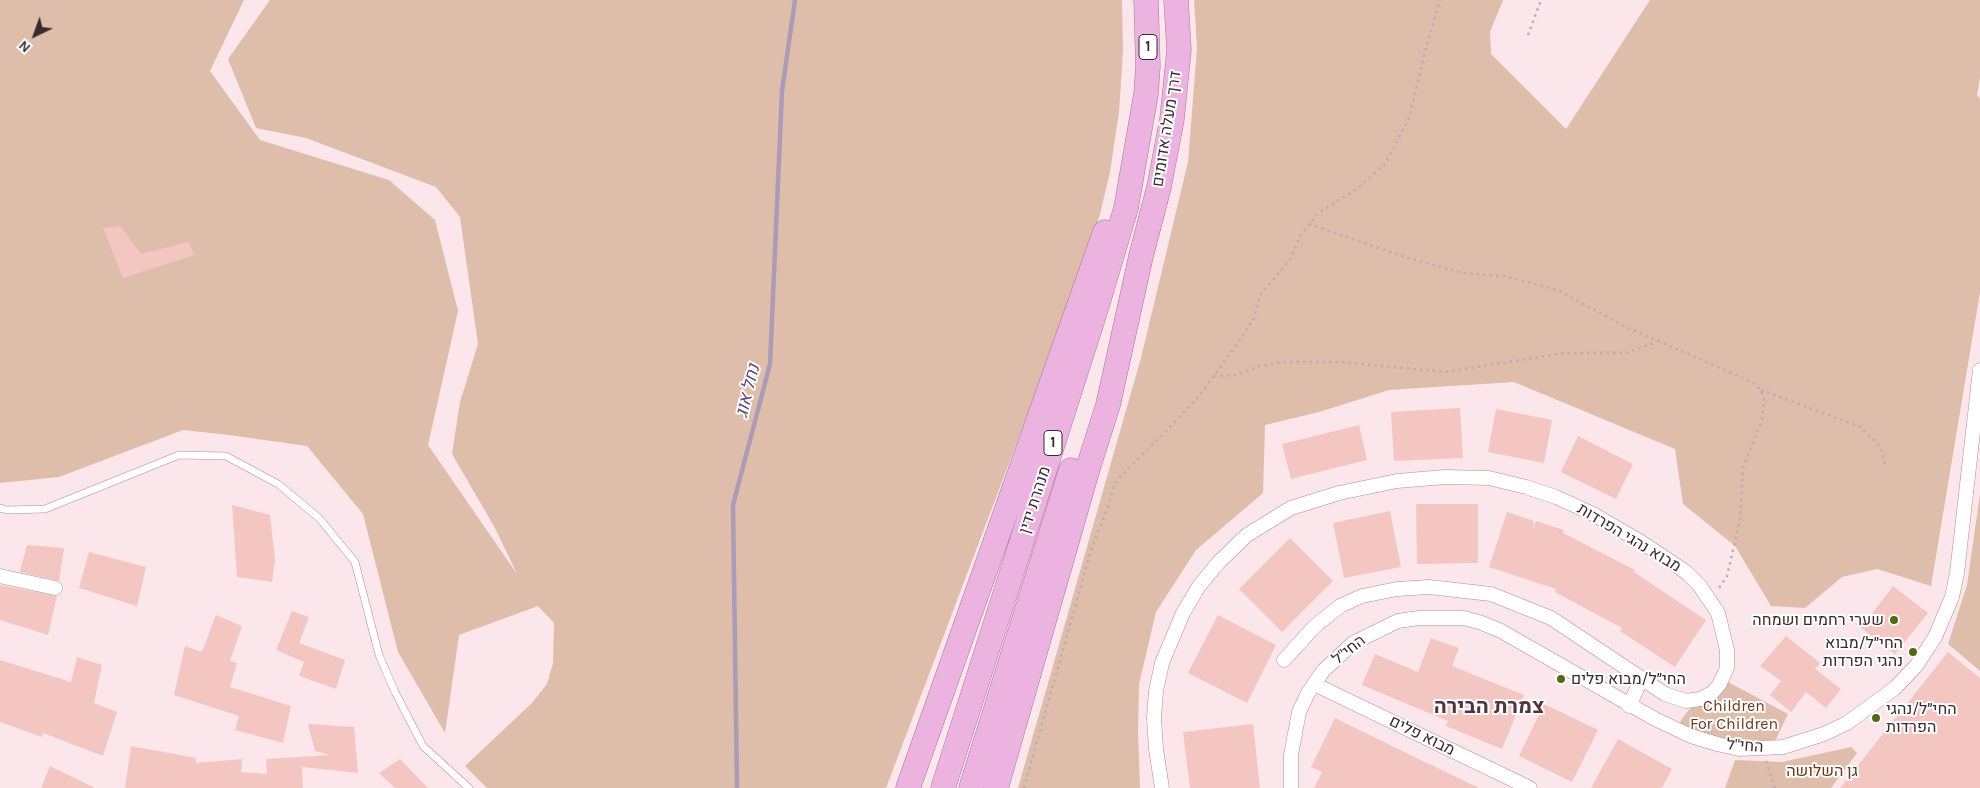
<!DOCTYPE html>
<html>
<head>
<meta charset="utf-8">
<style>
	body { margin:0 }
	#map { position:relative; width:1980px; height:788px; overflow:hidden; background:#fbe6eb; font-family:Karla,sans-serif }
	canvas { display:block }
	.north { position:absolute; left:10px; top:10px; width:50px; height:50px; -webkit-text-stroke:4px #fff; paint-order:stroke; rotate:222deg; font-size:14px; font-weight:700; line-height:20px; text-align:center; color:#382b2e }
	.north::after { content:''; display:block; margin:auto; width:18px; height:22px; background:#382b2e; clip-path:polygon(50% 0,100% 100%,50% 72%,0 100%) }
</style>
</head>
<body>
<div id="map">
<canvas width="1980" height="788"></canvas>
<div class="north">N</div>
</div>
<script>
const ctx = document.querySelector('canvas').getContext('2d');
ctx.lineJoin = 'round';
function fillPath(path, color) {
  ctx.fillStyle = color;
  ctx.fill(path, 'evenodd');
}
function toPath(rows) {
  const path = new Path2D();
  for (const r of rows) {
    path.moveTo(r[0], r[1]);
    for (let i = 2; i < r.length; i += 2) path.lineTo(r[i], r[i + 1]);
  }
  return path;
}
function trace(path, color, width, dash) {
  ctx.strokeStyle = color;
  ctx.lineWidth = width;
  ctx.lineCap = dash ? 'butt' : 'round';
  ctx.setLineDash(dash || []);
  ctx.stroke(path);
}
function drawText(font, color, halo, rows, align = 'center') {
  ctx.font = font + ' Karla,Heebo,sans-serif';
  ctx.lineWidth = 4;
  ctx.setLineDash([]);
  ctx.textBaseline = 'middle';
  ctx.strokeStyle = halo;
  ctx.fillStyle = color;
  for (const [text, x, y, turn = 0] of rows) {
    ctx.save();
    ctx.translate(x, y);
    ctx.rotate((+turn || 0) * Math.PI / 180);
    ctx.textAlign = isNaN(turn) ? turn : align;
    if (halo) ctx.strokeText(text, 0, 0);
    ctx.fillText(text, 0, 0);
    ctx.restore();
  }
}
const green = toPath([
	[0,0,244,0,210,71,260,140,389,180,435,220,458,311,428,445,517,574,495,528,452,454,460,402,478,344,460,217,436,187,306,138,256,128,228,59,270,0,1122,0,1123,52,1119,112,1110,172,1100,214,1081,273,886,788,487,788,465,766,532,703,547,684,553,663,554,623,538,606,459,635,445,733,398,652,363,514,307,446,229,435,183,430,59,477,0,483],
	[1194,0,1503,0,1490,32,1491,54,1566,129,1650,0,1980,0,1980,78,1977,95,1980,99,1980,292,1931,586,1877,569,1842,577,1805,608,1771,606,1735,546,1683,504,1675,449,1514,382,1389,390,1319,412,1265,425,1263,493,1196,550,1156,612,1139,684,1138,731,1140,788,1018,788,1141,358,1188,162,1197,48],
	[1980,494,1980,671,1948,644,1967,585],
	[1726,681,1788,714,1775,741,1733,742,1679,725,1683,717,1693,705],
	[1851,747,1857,753,1831,788,1725,788,1735,760,1782,762]
]);
const stream = toPath([
	[737,788,733,505,770,364,782,91,795,0]
]);
const building = toPath([
	[120,226,141,254,189,242,194,255,123,278,103,228],
	[1460,408,1463,458,1394,461,1391,412],
	[1496,409,1552,420,1544,463,1488,452],
	[1359,425,1367,460,1291,479,1282,444],
	[1578,436,1633,464,1616,499,1561,472],
	[1416,504,1478,504,1478,563,1417,564],
	[232,505,270,515,275,560,272,582,237,577],
	[1390,511,1401,567,1344,578,1333,523],
	[1507,512,1534,521,1533,529,1536,521,1564,530,1563,533,1635,570,1634,572,1706,620,1675,667,1620,631,1622,628,1555,592,1556,589,1489,567],
	[1290,538,1333,581,1282,632,1239,589],
	[27,545,64,548,59,581,20,572],
	[89,552,146,567,137,606,79,588],
	[0,585,57,596,48,635,0,620],
	[1893,586,1928,613,1895,654,1861,628],
	[292,611,309,617,299,643,345,660,336,689,299,676,304,662,276,650],
	[216,615,242,626,230,661,237,663,230,687,291,706,283,743,235,730,239,716,174,695,185,646,202,652],
	[1218,615,1276,645,1247,703,1188,673],
	[1786,636,1820,663,1815,669,1841,689,1826,708,1806,692,1791,712,1770,695,1781,681,1760,666],
	[1431,638,1459,648,1452,666,1524,695,1502,749,1446,726,1448,721,1362,685,1375,654,1418,672],
	[1948,652,1980,678,1980,788,1840,788],
	[77,657,102,665,94,703,117,712,103,756,43,733,42,737,0,722,0,660,71,682],
	[1544,704,1598,730,1572,782,1519,756],
	[1335,718,1396,748,1479,788,1314,788,1322,772,1311,767],
	[308,724,354,727,358,773,302,767,303,788,125,788,131,746,196,758,196,763,242,759,241,772,267,774,266,759,330,755,315,751],
	[1253,724,1260,788,1190,788,1183,732],
	[1618,739,1672,769,1662,788,1591,788],
	[400,759,428,788,395,788,379,773],
	[50,766,95,788,41,788]
]);
const path = toPath([
	[1528,35,1541,0],
	[1309,224,1408,258,1463,273,1504,276,1558,290,1624,326,1752,382,1761,390,1764,399,1762,420,1743,468,1740,520,1727,576,1719,588],
	[1214,376,1235,375,1260,366,1285,362,1342,362,1445,372,1564,353,1626,353,1657,342],
	[1761,390,1861,427,1881,448,1886,467],
	[1766,761,1775,788],
	[1024,788,1091,550,1109,504,1114,485,1121,476,1173,424,1200,395,1240,340,1254,318,1260,295,1290,260,1300,236,1318,213,1357,189,1385,164,1409,118,1427,44,1440,0]
]);
const service = toPath([
	[0,508,7,510,45,509,179,455,226,456,278,484,319,518,355,562,379,655,395,692,423,746,469,788]
]);
const minor = toPath([
	[0,576,55,588],
	[1314,684,1530,788],
	[1629,706,1642,678],
	[1162,788,1156,749,1154,718,1156,691,1162,663,1183,613,1199,586,1219,562,1247,535,1291,508,1339,493,1397,481,1445,477,1489,478,1526,487,1556,497,1593,514,1641,542,1686,572,1700,586,1718,613,1727,650,1727,668,1719,685,1712,693,1700,699,1686,701,1665,694,1551,618,1491,594,1429,587,1397,589,1362,596,1340,606,1314,627,1284,660],
	[1291,788,1291,755,1299,712,1308,693,1323,671,1353,643,1398,621,1419,618,1464,618,1482,623,1501,631,1655,719,1691,736,1717,744,1739,749,1783,747,1824,734,1847,723,1895,688,1916,666,1935,637,1952,597,1957,573,1980,370]
]);
const trunk = toPath([
	[908,788,1105,232],
	[943,788,1096,309,1126,208,1146,94,1148,66,1146,0],
	[971,788,1071,470],
	[996,788,1088,468,1108,405,1141,256,1159,187,1172,119,1179,50,1176,0]
]);
const markers = [
	[1894,620,5,"#536918"],
	[1913,652,5,"#536918"],
	[1561,679,5,"#536918"],
	[1876,718,5,"#536918"]
];
const shields = [
	[1148,47,18],
	[1053,443,18]
];
const shieldNames = [
	["1",1148,47],
	["1",1053,443]
];
const streetNames = [
	["דרך מעלה אדומים",1167,129,-81],
	["מנהרת ידין",1035,500,-72],
	["מבוא נהגי הפרדות",1629,538,31],
	["החי\"ל",1349,650,-38],
	["מבוא פלים",1422,736,26],
	["החי\"ל",1745,746,4]
];
const poiNames = [
	["שערי רחמים ושמחה",1884,620],
	["החי״ל/מבוא",1903,643],
	["נהגי הפרדות",1903,661],
	["החי״ל/מבוא פלים",1571,679,"left"],
	["החי״ל/נהגי",1886,709,"left"],
	["הפרדות",1886,727,"left"]
];
const parkNames = [
	["Children",1734,706],
	["For Children",1734,724],
	["גן השלושה",1822,771]
];
const waterNames = [
	["נחל אוג",748,391,-76]
];
const districtNames = [
	["צמרת הבירה",1489,707]
];
fillPath(green, '#dfbdab');
trace(stream, '#ac9bb5', 4.5);
fillPath(building, '#f4c6c2');
trace(service, '#ae8e97', 8);
trace(minor, '#ae8e97', 15);
trace(trunk, '#aa769c', 25);
trace(path, '#c0adb2', 2.5, [2.5, 4]);
trace(service, '#fff', 7);
trace(minor, '#fff', 14);
trace(trunk, '#ecb2e0', 24);
for (const [x, y, r, color] of markers) {
  const dot = new Path2D();
  dot.arc(x, y, r, 0, 2 * Math.PI);
  ctx.fillStyle = color;
  ctx.fill(dot);
  trace(dot, '#fff', 2);
}
for (const [x, y, w] of shields) {
  const box = new Path2D();
  box.roundRect(x - w / 2, y - 12.5, w, 25, 4);
  ctx.fillStyle = '#fff';
  ctx.fill(box);
  trace(box, '#382b2e', 1);
}
drawText('bold 15px', '#382b2e', null, shieldNames);
drawText('16px', '#382b2e', '#fff', streetNames);
drawText('16px', '#382b2e', '#fff', poiNames, 'right');
drawText('16px', '#6a381b', '#fff', parkNames);
drawText('italic 18px', '#634878', '#fff', waterNames);
drawText('bold 21px', '#50353e', '#fff', districtNames);
</script>
</body>
</html>
